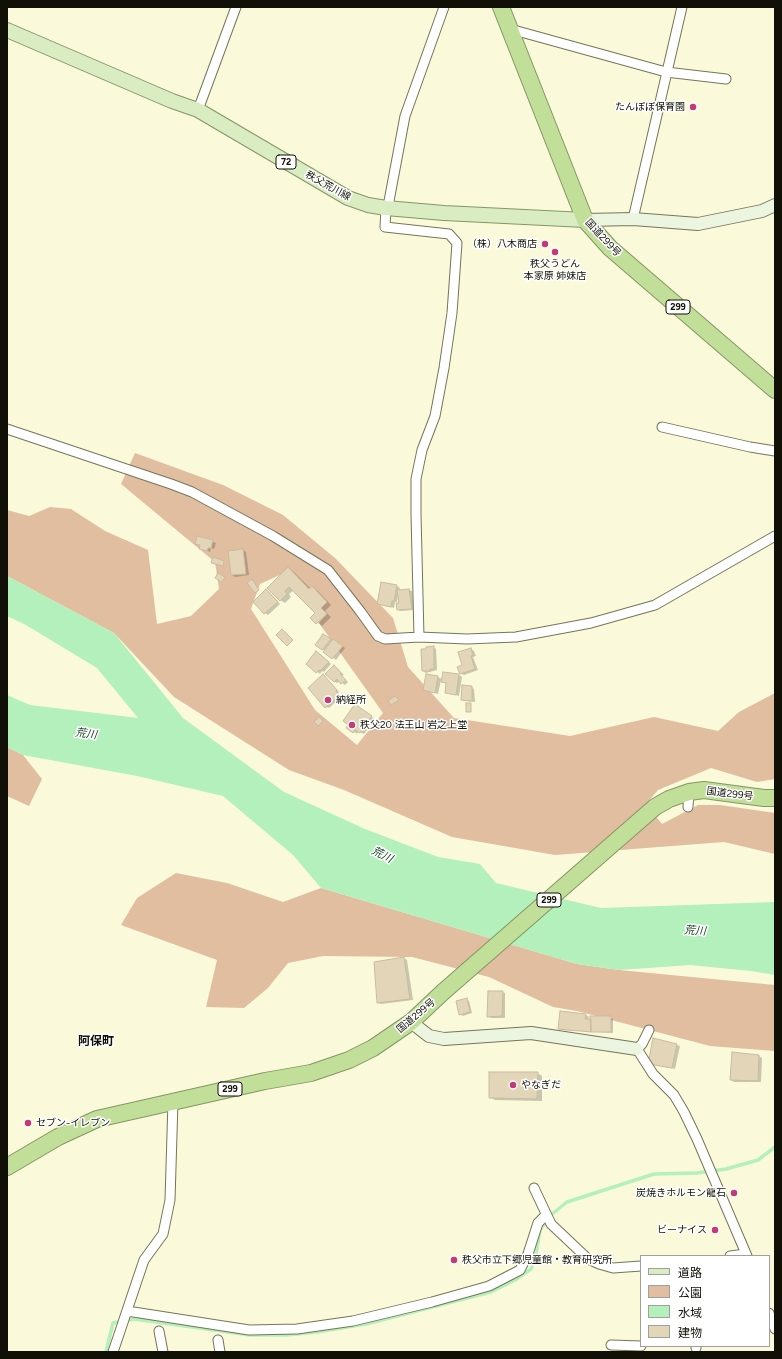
<!DOCTYPE html>
<html>
<head>
<meta charset="utf-8">
<style>
	body { margin:0 }
	#map { position:relative; width:782px; height:1359px; overflow:hidden; background:#faf9da; font-family:Figtree,"Noto Sans JP",sans-serif }
	canvas { display:block }
	.frame { position:absolute; inset:0; border:8px solid #101006; pointer-events:none }
	.legend { position:absolute; left:640px; top:1255px; width:130px; height:92px; box-sizing:border-box; background:#fff; border:1px solid #9f9f9b; margin:0; padding:5px 7px; list-style:none; font-size:12px; color:#101006 }
	.legend li { display:flex; align-items:center; gap:8px; height:20px }
	.legend b { width:20px; border:1px solid #9f9f9b }
</style>
</head>
<body>
<div id="map">
<canvas width="782" height="1359"></canvas>
<div class="frame"></div>
<ul class="legend">
<li><b style="height:5px;background:#daecc1"></b>道路</li>
<li><b style="height:11px;background:#e1bea0"></b>公園</li>
<li><b style="height:11px;background:#b3f0bc"></b>水域</li>
<li><b style="height:11px;background:#e3d5b8"></b>建物</li>
</ul>
</div>
<script>
const ctx = document.querySelector('canvas').getContext('2d');
ctx.lineJoin = 'round';
function fillPath(path, color) {
  ctx.fillStyle = color;
  ctx.fill(path, 'evenodd');
}
function toPath(rows) {
  const path = new Path2D();
  for (const r of rows) {
    path.moveTo(r[0], r[1]);
    for (let i = 2; i < r.length; i += 2) path.lineTo(r[i], r[i + 1]);
  }
  return path;
}
function trace(path, color, width, dash) {
  ctx.strokeStyle = color;
  ctx.lineWidth = width;
  ctx.lineCap = dash ? 'butt' : 'round';
  ctx.setLineDash(dash || []);
  ctx.stroke(path);
}
function drawText(font, color, halo, rows, align = 'center') {
  ctx.font = font + ' Figtree,"Noto Sans JP",sans-serif';
  ctx.lineWidth = 3;
  ctx.setLineDash([]);
  ctx.textBaseline = 'middle';
  ctx.strokeStyle = halo;
  ctx.fillStyle = color;
  for (const [text, x, y, turn = 0] of rows) {
    ctx.save();
    ctx.translate(x, y);
    ctx.rotate((+turn || 0) * Math.PI / 180);
    ctx.textAlign = isNaN(turn) ? turn : align;
    if (halo) ctx.strokeText(text, 0, 0);
    ctx.fillText(text, 0, 0);
    ctx.restore();
  }
}
const green = toPath([
	[135,453,223,485,283,515,335,558,393,618,408,667,454,718,570,736,654,717,718,731,739,712,775,693,775,779,757,782,711,768,658,790,646,804,662,824,698,805,720,805,775,813,775,854,724,842,555,855,452,837,344,790,289,770,174,697,114,633,7,576,7,510,29,516,50,507,71,509,105,531,148,550,157,624,191,616,219,589,215,562,121,484],
	[284,573,326,614,319,623,383,713,357,745,315,710,251,609,260,584],
	[7,747,23,755,42,779,29,806,7,796],
	[176,873,227,883,283,902,321,888,577,964,619,970,775,985,775,1051,710,1046,577,1011,553,1007,489,977,412,957,323,956,288,963,268,988,244,1008,206,1007,217,960,121,925,137,898]
]);
const water = toPath([
	[7,576,114,633,183,718,284,792,365,829,438,857,480,864,496,883,601,908,775,902,775,975,751,971,690,965,619,970,577,964,321,888,293,855,223,796,137,776,23,755,7,747,7,695,30,705,138,718,97,668,26,625,7,616]
]);
const shadow = toPath([
	[198,537,216,543,214,549,211,548,210,552,200,548,201,545,196,543],
	[243,550,246,552,249,575,235,577,232,575],
	[288,568,293,571,311,589,312,588,317,590,331,605,325,611,331,617,322,626,312,618,317,613,294,590,289,594,291,597,285,603,280,600],
	[397,586,400,588,399,591,409,590,412,591,414,610,401,611,398,610,400,603,398,595,397,602,395,602,394,608,378,604],
	[267,590,280,604,268,615,265,613],
	[324,635,333,641,337,642,345,648,336,660,316,644],
	[433,647,436,649,437,670,426,673,423,671],
	[471,649,474,651,476,656,473,657,478,670,464,675,460,673],
	[320,654,331,664,324,672,322,671,320,674,307,664],
	[337,668,344,675,342,676,348,682,345,685,340,681,337,683,334,681],
	[323,675,339,692,338,694,341,697,329,708,326,707],
	[427,675,438,677,443,680,459,675,462,677,459,696,446,692,447,683,441,680,438,694,424,690],
	[471,687,474,689,475,702,465,701,462,700],
	[358,707,375,719,364,734,358,731,357,734,347,727],
	[404,958,407,960,413,1000,381,1004,378,1003,375,963],
	[502,992,505,993,505,1018,491,1018,488,1016],
	[466,999,469,1001,472,1013,463,1016,460,1014],
	[586,1015,589,1017,588,1020,610,1017,613,1019,613,1033,562,1030,559,1028],
	[677,1045,680,1046,675,1069,649,1063],
	[733,1053,759,1056,762,1058,761,1082,734,1082,731,1080],
	[537,1073,542,1076,542,1101,495,1100,490,1097]
]);
const stream = toPath([
	[106,1352,113,1323,134,1319,250,1335,287,1335,317,1332,366,1324,491,1292,515,1280,531,1269,536,1254,540,1230,552,1214,567,1202,654,1174,697,1173,726,1169,758,1160,775,1147]
]);
const building = toPath([
	[197,536,213,540,211,548,208,548,207,551,199,549,200,545,195,544,197,536],
	[243,549,246,574,231,575,228,551,243,549],
	[213,557,224,561,223,566,211,563,213,557],
	[288,567,309,589,312,586,327,602,321,608,327,614,316,624,310,618,315,613,289,587,285,591,287,594,280,601,267,588,288,567],
	[218,573,225,577,222,582,215,578,218,573],
	[252,579,259,590,255,593,247,583,252,579],
	[381,582,397,585,394,601,392,601,391,607,377,604,381,582],
	[266,589,278,602,264,614,253,602,266,589],
	[409,589,412,609,397,610,396,603,399,603,397,590,409,589],
	[282,629,293,640,287,646,276,635,282,629],
	[323,634,331,639,322,650,315,645,323,634],
	[333,639,343,646,332,659,323,652,333,639],
	[434,646,434,669,430,669,430,671,422,671,421,649,426,649,426,647,434,646],
	[471,648,473,655,471,656,475,669,460,674,457,667,462,665,458,652,471,648],
	[316,651,329,662,320,671,319,670,316,673,306,664,316,651],
	[334,665,341,673,340,674,346,680,341,684,337,679,334,682,325,674,334,665],
	[443,672,459,674,456,695,445,693,446,683,441,682,443,672],
	[323,674,337,690,336,691,339,695,325,708,308,688,323,674],
	[426,674,438,676,435,693,423,690,426,674],
	[462,685,472,686,472,701,461,700,462,685],
	[395,696,399,700,391,705,388,701,395,696],
	[466,703,471,703,471,712,466,712,466,703],
	[355,704,372,716,360,733,355,730,353,733,346,728,348,725,343,721,355,704],
	[319,717,323,721,318,726,314,722,319,717],
	[404,957,410,999,377,1003,374,962,404,957],
	[488,991,503,991,502,1016,487,1017,488,991],
	[467,998,470,1012,459,1015,456,1001,467,998],
	[560,1011,586,1014,585,1019,591,1019,591,1032,558,1029,560,1011],
	[590,1016,611,1016,611,1032,591,1032,590,1016],
	[653,1038,677,1044,672,1068,648,1064,653,1038],
	[732,1052,759,1055,758,1081,730,1080,732,1052],
	[489,1072,538,1072,537,1099,489,1098,489,1072]
]);
const street = toPath([
	[510,29,666,72,726,79],
	[198,110,236,7],
	[633,219,682,7],
	[662,427,750,447,775,451],
	[7,429,171,484,192,492,273,536,328,570,360,611,378,636,385,639,419,637,467,639,516,637,591,623,655,605,775,536],
	[419,637,416,514,416,479,422,450,435,416,444,368,452,313,457,243,449,234,385,227,386,208,389,201,405,116,444,7],
	[688,807,689,792],
	[649,1030,642,1044,637,1049,653,1074,674,1095,684,1112,697,1139,747,1256],
	[534,1188,551,1224,588,1259,599,1264,613,1268,641,1266],
	[730,1256,746,1254],
	[127,1311,249,1330,297,1329,353,1321,432,1302,489,1286,520,1270,528,1254,538,1223,546,1215],
	[769,1313,775,1329],
	[159,1331,163,1352],
	[218,1340,220,1352],
	[611,1345,641,1346],
	[696,1348,696,1346],
	[113,1352,144,1260,163,1234,170,1200,173,1101]
]);
const secondary = toPath([
	[585,220,633,219,698,224,762,211,775,205],
	[411,1022,429,1036,444,1039,531,1033,637,1049]
]);
const primary = toPath([
	[7,30,172,101,198,110,348,198,368,205,386,208,444,213,585,220]
]);
const highway = toPath([
	[501,7,585,220,610,248,775,390],
	[7,1167,58,1137,97,1119,265,1081,311,1073,349,1060,373,1048,411,1022,443,992,655,807,669,799,689,792,704,790,764,798,775,798]
]);
const markers = [
	[693,107,4,"#c23a76"],
	[545,244,4,"#c23a76"],
	[555,252,4,"#c23a76"],
	[328,700,4,"#c23a76"],
	[352,725,4,"#c23a76"],
	[513,1085,4,"#c23a76"],
	[28,1123,4,"#c23a76"],
	[734,1193,4,"#c23a76"],
	[715,1230,4,"#c23a76"],
	[454,1260,4,"#c23a76"]
];
const shields = [
	[286,162,20],
	[678,307,24],
	[549,900,24],
	[230,1089,24]
];
const shieldNames = [
	["72",286,162],
	["299",678,307],
	["299",549,900],
	["299",230,1089]
];
const poiNames = [
	["たんぽぽ保育園",685,107,"right"],
	["（株）八木商店",537,244,"right"],
	["秩父うどん",555,264,"center"],
	["本家原 姉妹店",555,276,"center"],
	["納経所",336,700],
	["秩父20 法王山 岩之上堂",360,725],
	["やなぎだ",521,1085],
	["セブン-イレブン",36,1123],
	["炭焼きホルモン龍石",726,1193,"right"],
	["ビーナイス",707,1230,"right"],
	["秩父市立下郷児童館・教育研究所",462,1260]
];
const streetNames = [
	["秩父荒川線",328,186,29],
	["国道299号",603,238,47],
	["国道299号",730,794,7],
	["国道299号",416,1016,-40]
];
const waterNames = [
	["荒川",86,734,7],
	["荒川",382,855,26],
	["荒川",695,931,3]
];
const quarterNames = [
	["阿保町",96,1041]
];
fillPath(green, '#e1bea0');
fillPath(water, '#b3f0bc');
fillPath(shadow, '#0003');
trace(stream, '#b3f0bc', 3.5);
fillPath(building, '#e3d5b8');
trace(building, '#cabb9f', 1);
trace(street, '#767559', 11);
trace(secondary, '#767559', 14);
trace(primary, '#839765', 16);
trace(highway, '#839765', 18);
trace(street, '#fff', 9);
trace(secondary, '#ecf5e0', 12);
trace(primary, '#daecc1', 14);
trace(highway, '#c1df98', 16);
for (const [x, y, r, color] of markers) {
  const dot = new Path2D();
  dot.arc(x, y, r, 0, 2 * Math.PI);
  ctx.fillStyle = color;
  ctx.fill(dot);
  trace(dot, '#fff', 1.5);
}
for (const [x, y, w] of shields) {
  const box = new Path2D();
  box.roundRect(x - w / 2, y - 7, w, 14, 3);
  ctx.fillStyle = '#fff';
  ctx.fill(box);
  trace(box, '#101006', 1);
}
drawText('bold 9px', '#101006', null, shieldNames);
drawText('10px', '#101006', '#fff', poiNames, 'left');
drawText('10px', '#101006', '#fff', streetNames);
drawText('italic 11px', '#15401f', '#fff', waterNames);
drawText('bold 12px', '#101006', '#fff', quarterNames);
</script>
</body>
</html>
